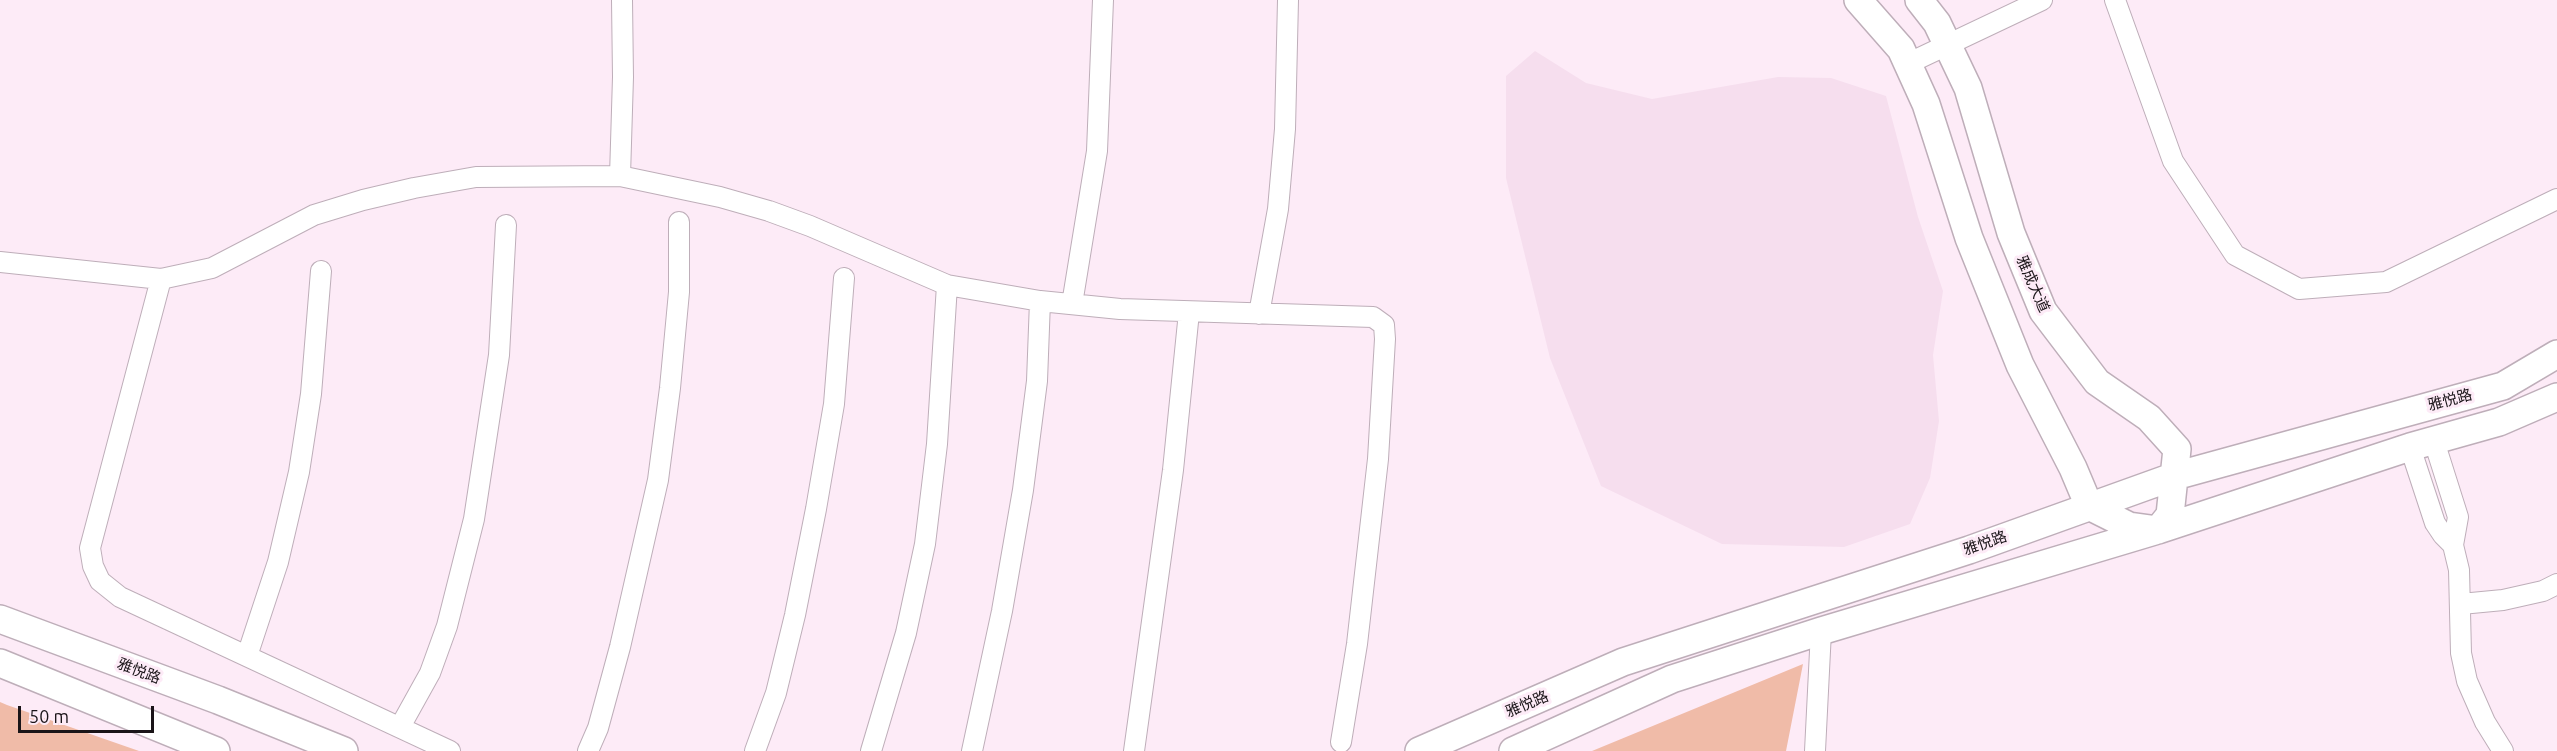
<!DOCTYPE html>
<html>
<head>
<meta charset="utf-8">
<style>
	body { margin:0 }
	#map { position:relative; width:2557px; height:751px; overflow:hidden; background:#fdebf7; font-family:Ubuntu,sans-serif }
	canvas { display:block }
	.scale { position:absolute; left:18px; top:706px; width:136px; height:27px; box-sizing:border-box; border:3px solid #1a1418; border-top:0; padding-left:8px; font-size:18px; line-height:21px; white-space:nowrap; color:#1a1418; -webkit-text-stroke:4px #fdebf7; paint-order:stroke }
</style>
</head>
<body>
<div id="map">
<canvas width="2557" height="751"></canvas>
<div class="scale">50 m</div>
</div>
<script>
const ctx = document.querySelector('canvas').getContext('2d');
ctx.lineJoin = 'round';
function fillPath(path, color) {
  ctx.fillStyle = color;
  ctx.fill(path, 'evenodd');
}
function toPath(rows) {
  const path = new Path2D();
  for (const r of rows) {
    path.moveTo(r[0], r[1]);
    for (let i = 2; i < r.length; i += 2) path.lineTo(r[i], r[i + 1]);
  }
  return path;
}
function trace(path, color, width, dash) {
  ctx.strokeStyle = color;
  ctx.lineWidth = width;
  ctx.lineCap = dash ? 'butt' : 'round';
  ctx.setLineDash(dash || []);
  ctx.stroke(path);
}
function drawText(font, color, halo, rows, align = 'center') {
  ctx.font = font + ' Ubuntu,"Noto Sans SC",sans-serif';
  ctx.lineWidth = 6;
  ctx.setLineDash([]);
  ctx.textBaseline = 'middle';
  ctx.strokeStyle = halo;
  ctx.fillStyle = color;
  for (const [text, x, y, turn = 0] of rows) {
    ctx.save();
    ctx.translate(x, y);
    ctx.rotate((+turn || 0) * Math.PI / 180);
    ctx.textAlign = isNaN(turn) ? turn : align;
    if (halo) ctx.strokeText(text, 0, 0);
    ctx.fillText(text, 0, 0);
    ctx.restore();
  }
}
const built = toPath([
	[1535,51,1586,83,1652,99,1778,77,1831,78,1886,96,1918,217,1943,291,1933,355,1939,421,1930,478,1910,524,1844,547,1722,544,1601,486,1550,358,1506,178,1506,76]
]);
const green = toPath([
	[1803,664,1786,751,1592,751],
	[0,702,7,705,139,751,0,751]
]);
const street = toPath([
	[2115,0,2173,161,2235,255,2299,289,2386,282,2557,199],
	[1907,64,2042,0],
	[620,176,623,77,622,0],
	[0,262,161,279,212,268,314,215,363,200,414,188,476,177,620,176,720,197,769,211,810,226,947,285,1040,301,1120,309,1373,317,1384,325,1385,339,1378,459,1357,644,1341,742],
	[161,279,90,548,93,566,100,581,120,597,450,751],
	[1072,304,1097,151,1103,0],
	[1259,314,1278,209,1285,129,1288,0],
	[2410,447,2435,523,2443,535,2453,545,2458,517,2434,441],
	[2453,545,2459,570,2461,653,2467,681,2485,722,2503,751],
	[2461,604,2503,600,2543,591,2557,584],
	[247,656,278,562,299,472,311,394,321,271],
	[400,727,430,673,447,626,474,519,499,355,506,225],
	[588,751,598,728,620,647,658,480,670,388,679,292,679,222],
	[755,751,776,693,795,615,816,509,834,404,844,278],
	[871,751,906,633,925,544,937,444,947,285],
	[972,751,1002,611,1023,490,1037,381,1040,301],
	[1134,751,1173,470,1189,312],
	[1815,751,1821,631]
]);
const secondary = toPath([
	[1858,0,1901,49,1926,104,1969,238,2020,365,2073,468,2089,506,2129,526,2158,530,2170,515,2177,449,2149,418,2097,382,2043,311,2011,233,1968,88,1937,23,1919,0],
	[0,619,218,700,344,751],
	[0,663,216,751],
	[1419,751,1623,662,1969,550,2175,476,2503,386,2557,354],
	[1513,751,1672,679,1821,631,2158,530,2410,447,2499,422,2557,397]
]);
const streetNames = [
	["雅成大道",2033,284,66],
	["雅悦路",2450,400,-15],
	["雅悦路",1985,543,-19],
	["雅悦路",139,671,21],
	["雅悦路",1527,704,-23]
];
fillPath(built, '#f6deee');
fillPath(green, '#f0bba8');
trace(street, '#beaeb9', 22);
trace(secondary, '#beaeb9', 30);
trace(street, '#fff', 20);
trace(secondary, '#fff', 27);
drawText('15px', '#1a1418', '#fdebf7', streetNames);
</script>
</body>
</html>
